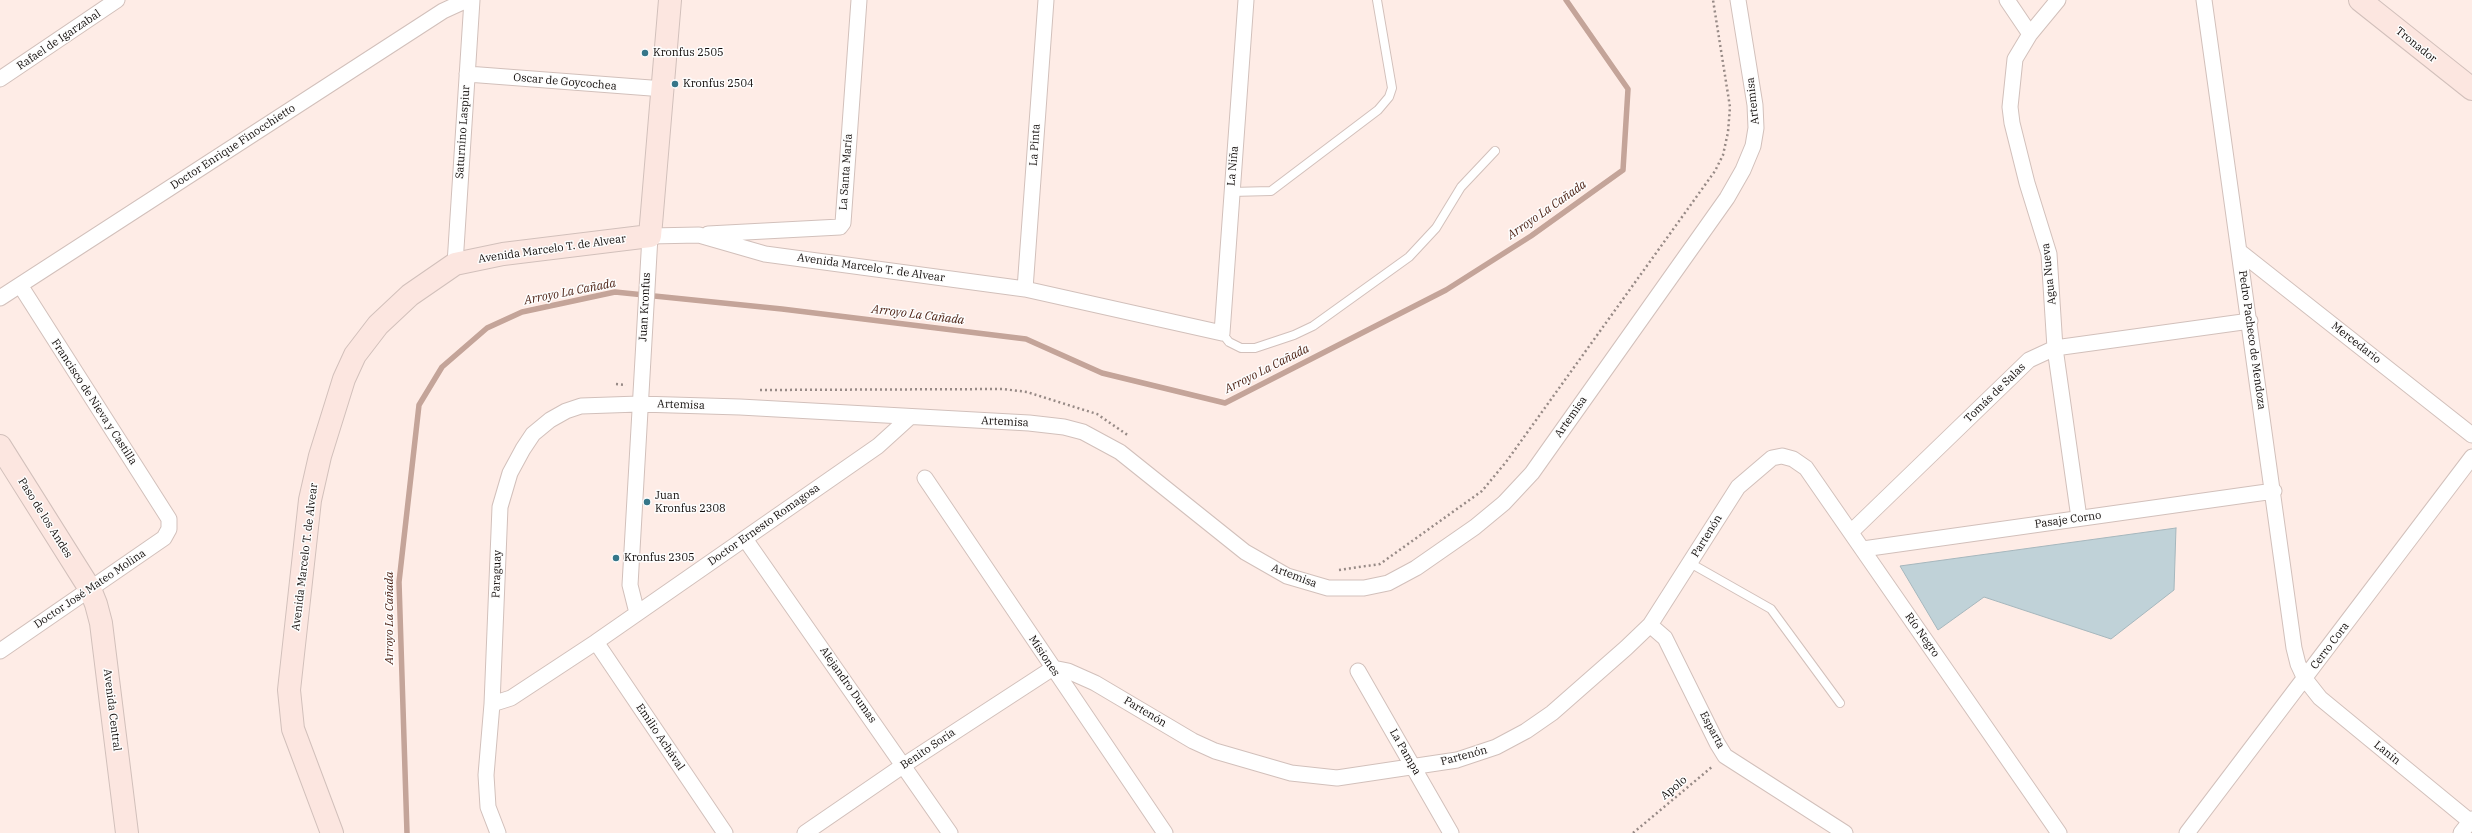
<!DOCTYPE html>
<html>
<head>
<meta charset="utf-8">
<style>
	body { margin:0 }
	canvas { display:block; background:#feece6 }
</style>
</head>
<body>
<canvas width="2472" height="833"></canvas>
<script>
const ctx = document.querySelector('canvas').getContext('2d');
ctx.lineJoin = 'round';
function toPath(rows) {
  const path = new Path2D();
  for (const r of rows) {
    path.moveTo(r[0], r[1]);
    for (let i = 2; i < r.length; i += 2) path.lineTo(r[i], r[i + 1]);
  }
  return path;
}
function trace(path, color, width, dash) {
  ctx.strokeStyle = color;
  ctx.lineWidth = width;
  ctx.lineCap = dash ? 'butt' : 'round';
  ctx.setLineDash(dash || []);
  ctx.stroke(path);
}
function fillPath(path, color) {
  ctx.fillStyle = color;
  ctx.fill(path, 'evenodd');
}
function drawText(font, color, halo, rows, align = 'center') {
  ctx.font = font + ' "IBM Plex Serif",serif';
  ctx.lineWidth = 3;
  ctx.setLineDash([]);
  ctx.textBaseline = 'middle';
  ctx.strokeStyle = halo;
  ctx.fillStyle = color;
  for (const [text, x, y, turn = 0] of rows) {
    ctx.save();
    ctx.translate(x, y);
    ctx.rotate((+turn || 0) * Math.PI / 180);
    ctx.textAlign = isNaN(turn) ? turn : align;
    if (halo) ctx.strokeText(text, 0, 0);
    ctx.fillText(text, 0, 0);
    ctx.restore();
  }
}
const stream = toPath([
	[407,833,399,582,419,405,442,367,487,328,522,312,615,292,782,309,1026,339,1102,373,1225,403,1446,290,1531,236,1623,170,1628,89,1566,0]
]);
const building = toPath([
	[2176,528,2174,590,2111,639,1984,597,1938,630,1900,566,2176,528]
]);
const path = toPath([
	[616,384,626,385],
	[760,390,1003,389,1027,392,1097,414,1129,436],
	[1339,570,1380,564,1482,491,1506,462,1715,171,1723,155,1728,132,1730,107,1713,0],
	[1633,833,1713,766]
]);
const lane = toPath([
	[1231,192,1271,191,1378,110,1389,97,1392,88,1377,0],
	[1222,333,1229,342,1241,348,1255,348,1294,335,1313,326,1409,257,1436,228,1461,187,1495,151],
	[1690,563,1771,609,1840,703]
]);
const street = toPath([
	[2007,0,2030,34],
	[2058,0,2030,34,2015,59,2010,107,2012,123,2027,183,2049,254,2055,348,2079,518],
	[2204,0,2294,648,2298,664,2305,679,2320,698,2472,823],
	[467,74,664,89],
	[0,79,117,0],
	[708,234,840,227,843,223,859,0],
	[2240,252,2472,435],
	[455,264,472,0],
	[1025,289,1046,0],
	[0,298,443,11,467,0],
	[925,478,1165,833],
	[1851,532,2029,360,2055,348,2250,321],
	[745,539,950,833],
	[1863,549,2274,491],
	[637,613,630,585,650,236,699,235,765,254,1025,289,1222,333,1246,0],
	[1650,625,1665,638,1717,743,1725,756,1845,833],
	[596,642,725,833],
	[0,651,164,538,169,529,169,519,20,285],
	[1053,668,1068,671,1095,683,1193,741,1215,751,1291,773,1337,778,1457,760,1496,747,1526,731,1552,713,1626,648,1650,625,1738,487,1772,458,1782,456,1793,459,1806,468,2059,833],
	[1358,671,1451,833],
	[492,704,511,698,596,642,878,446,910,417],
	[498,833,488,807,486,775,492,704,500,507,510,473,523,449,533,434,550,420,566,411,581,406,639,404,740,407,1029,423,1064,427,1083,432,1120,452,1245,552,1287,576,1328,588,1364,588,1388,583,1416,568,1475,527,1504,503,1532,473,1727,198,1743,170,1753,146,1756,128,1755,105,1738,0],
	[805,833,904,765,1053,668],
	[2187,833,2472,457],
	[2461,833,2472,819]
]);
const secondary = toPath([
	[2360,0,2472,89],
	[0,446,90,589,96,604,101,623,127,833],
	[332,833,293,729,289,690,310,500,320,456,344,379,355,355,378,325,410,295,455,264,503,254,650,236,670,0]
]);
const markers = [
	[645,53,4,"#357689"],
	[675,84,4,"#357689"],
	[647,502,4,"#357689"],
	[616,558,4,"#357689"]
];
const streetNames = [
	["Rafael de Igarzabal",59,40,-34],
	["Tronador",2416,45,39],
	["Oscar de Goycochea",565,82,5],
	["Artemisa",1753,101,-96],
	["Saturnino Laspiur",463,132,-86],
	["La Pinta",1035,145,-86],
	["Doctor Enrique Finocchietto",233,147,-33],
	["La Niña",1233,166,-85],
	["La Santa María",846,172,-86],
	["Avenida Marcelo T. de Alvear",552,249,-8],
	["Avenida Marcelo T. de Alvear",871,268,8],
	["Agua Nueva",2049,274,-96],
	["Juan Kronfus",645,307,-87],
	["Pedro Pacheco de Mendoza",2252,340,82],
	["Mercedario",2356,343,38],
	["Tomás de Salas",1995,393,-44],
	["Francisco de Nieva y Castilla",94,402,57],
	["Artemisa",681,405,2],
	["Artemisa",1571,417,-55],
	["Artemisa",1005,422,3],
	["Paso de los Andes",45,518,58],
	["Pasaje Corno",2068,520,-8],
	["Doctor Ernesto Romagosa",764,525,-35],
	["Partenón",1707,536,-58],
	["Avenida Marcelo T. de Alvear",305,557,-83],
	["Paraguay",497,574,-88],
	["Artemisa",1294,576,21],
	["Doctor José Mateo Molina",90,589,-34],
	["Río Negro",1922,635,55],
	["Cerro Cora",2330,646,-53],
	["Misiones",1044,656,56],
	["Alejandro Dumas",848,685,55],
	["Avenida Central",112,710,83],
	["Partenón",1145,712,31],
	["Esparta",1712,730,62],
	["Emilio Achával",660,737,56],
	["Benito Soria",928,749,-34],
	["La Pampa",1405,752,60],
	["Lanín",2387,753,39],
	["Partenón",1464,756,-15],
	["Apolo",1674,788,-40]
];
const poiNames = [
	["Kronfus 2505",653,53],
	["Kronfus 2504",683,84],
	["Juan",655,496],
	["Kronfus 2308",655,509],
	["Kronfus 2305",624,558]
];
const waterNames = [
	["Arroyo La Cañada",1547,210,-35],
	["Arroyo La Cañada",570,292,-11],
	["Arroyo La Cañada",918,315,7],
	["Arroyo La Cañada",1267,369,-27],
	["Arroyo La Cañada",390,618,-90]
];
trace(stream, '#c4a499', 5.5);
fillPath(building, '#c0d2d8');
trace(building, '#a6b7bd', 1);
trace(lane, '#d2c0bb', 10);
trace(street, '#d2c0bb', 17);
trace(secondary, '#d2c0bb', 24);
trace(path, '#978a86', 2.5, [2, 3]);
trace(lane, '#fff', 8);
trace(street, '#fff', 15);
trace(secondary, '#fce6e0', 22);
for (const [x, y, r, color] of markers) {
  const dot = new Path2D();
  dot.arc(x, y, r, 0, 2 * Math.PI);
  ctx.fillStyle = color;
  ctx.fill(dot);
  trace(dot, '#fdfdfd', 1.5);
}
drawText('11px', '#110c0a', '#fdfdfd', streetNames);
drawText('11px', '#110c0a', '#fdfdfd', poiNames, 'left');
drawText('italic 12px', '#491d0f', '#fdfdfd', waterNames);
</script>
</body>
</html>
